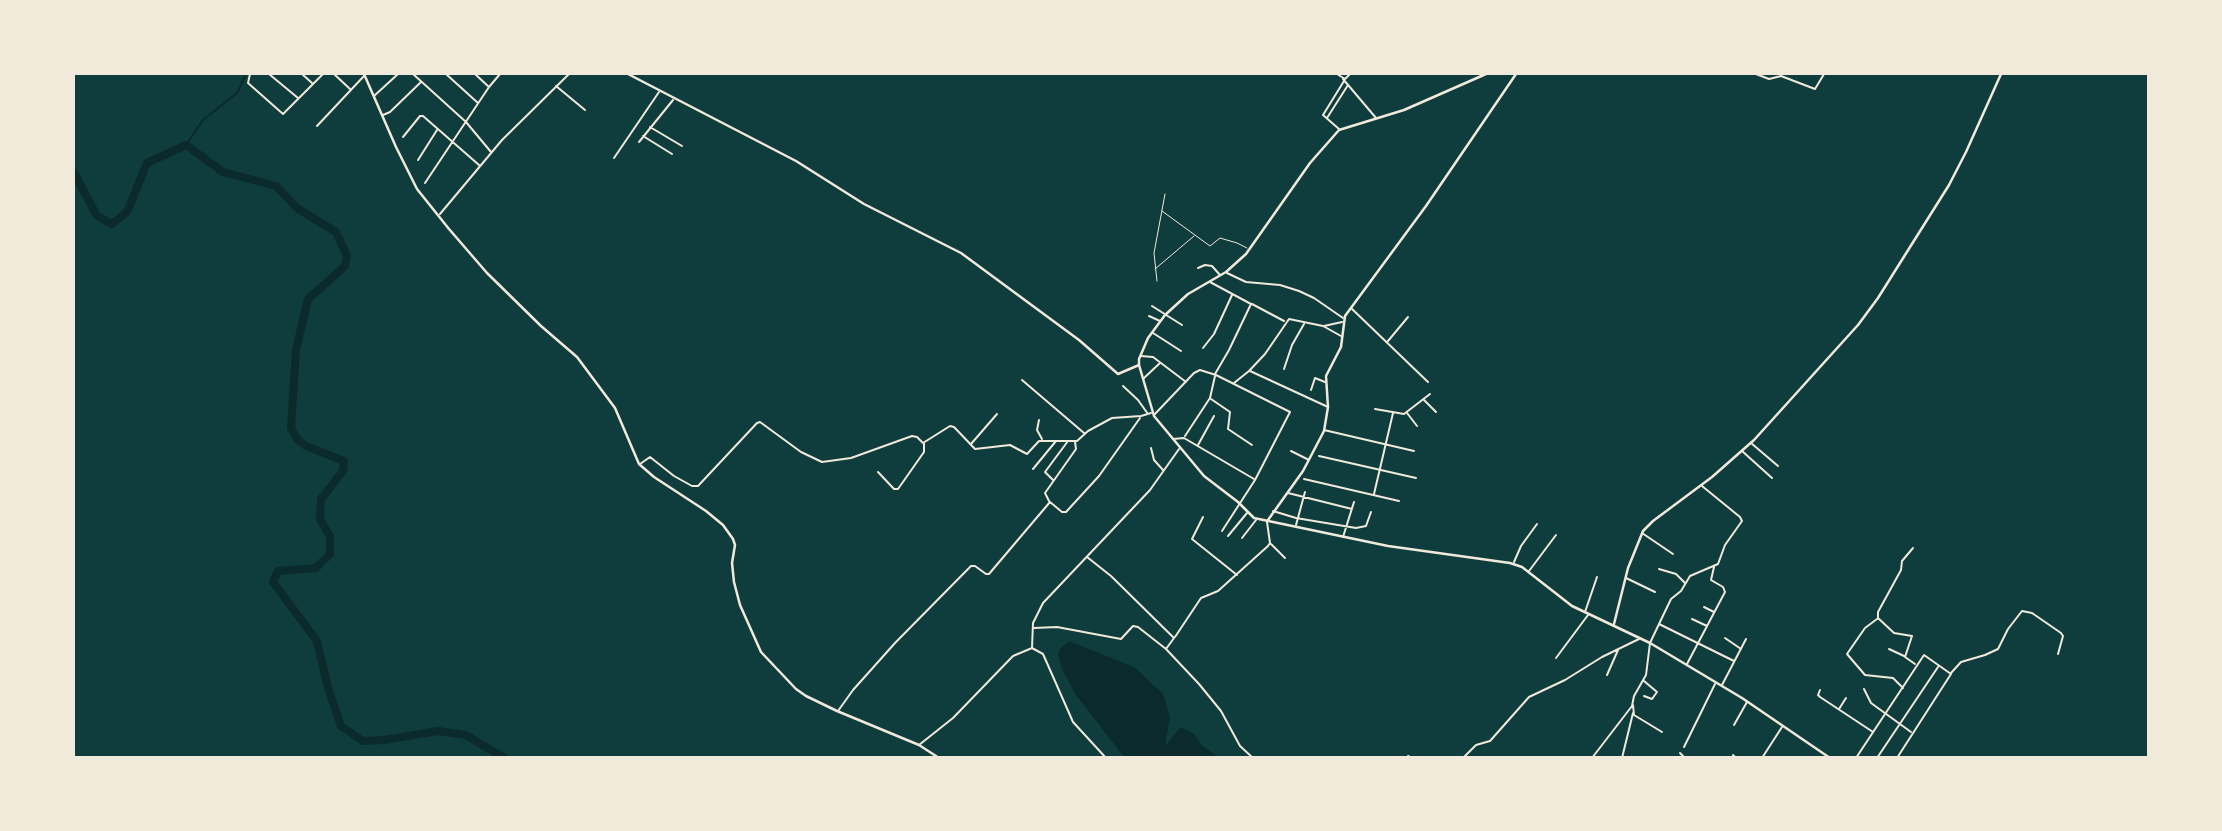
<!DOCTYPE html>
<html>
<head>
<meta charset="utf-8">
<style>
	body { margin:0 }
	#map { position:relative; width:2222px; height:831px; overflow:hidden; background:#0f3d3e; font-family:Overpass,sans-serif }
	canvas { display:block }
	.frame { position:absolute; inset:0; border:75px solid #f1e9da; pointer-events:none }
</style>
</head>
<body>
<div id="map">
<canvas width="2222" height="831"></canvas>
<div class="frame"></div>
</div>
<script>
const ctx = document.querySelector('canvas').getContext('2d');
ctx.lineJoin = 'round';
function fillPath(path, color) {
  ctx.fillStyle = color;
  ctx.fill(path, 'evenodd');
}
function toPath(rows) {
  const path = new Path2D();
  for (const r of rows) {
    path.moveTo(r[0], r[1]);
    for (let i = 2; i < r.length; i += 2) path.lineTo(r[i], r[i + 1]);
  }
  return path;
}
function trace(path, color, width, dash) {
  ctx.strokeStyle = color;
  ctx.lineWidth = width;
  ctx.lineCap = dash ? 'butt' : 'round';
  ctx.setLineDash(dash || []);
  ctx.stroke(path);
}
const water = toPath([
	[1069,641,1134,667,1163,694,1170,717,1165,746,1181,727,1194,734,1202,745,1217,757,1124,757,1076,695,1062,669,1058,654,1061,648]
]);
const stream = toPath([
	[186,145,203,120,237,93,246,74]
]);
const river = toPath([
	[74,173,97,216,112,224,127,212,147,163,186,145,223,172,276,186,297,208,336,232,347,256,345,266,308,299,296,350,291,428,298,440,306,446,344,461,343,471,321,499,320,519,330,537,330,554,316,568,278,571,273,582,317,641,328,688,341,726,363,741,384,740,438,731,466,735,504,758]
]);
const service = toPath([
	[1162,211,1210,246,1220,238,1237,243,1247,248],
	[1155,269,1194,236],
	[1157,281,1154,253,1165,194]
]);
const minor = toPath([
	[250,74,248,83,283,114,323,74],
	[269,74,298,98],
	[302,74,312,83],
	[334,74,350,89],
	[413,74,466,122,491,152],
	[446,74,478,103],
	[475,74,489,87],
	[1337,74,1345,79,1350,74],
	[1756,74,1769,79,1781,76,1815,89,1824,74],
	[1343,79,1376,118],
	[556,86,585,110],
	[374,96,398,74],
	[383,115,390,112,421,82],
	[1327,118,1348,85],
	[317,126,364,76],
	[650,127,682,146],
	[1339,129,1323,115,1344,81],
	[643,136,672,154],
	[403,137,420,116,423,116,479,165],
	[639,142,673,100],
	[614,158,659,92],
	[418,160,437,130],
	[425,183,489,87,500,74],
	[440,214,502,140,569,74],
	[1198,268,1205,265,1212,266,1220,275],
	[1227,273,1246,282,1280,285,1299,291,1314,298,1343,318],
	[1210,282,1251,304,1229,350,1215,374],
	[1252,304,1284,321],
	[1152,306,1182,325],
	[1351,308,1428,382],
	[1149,316,1160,321],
	[1324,326,1342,322],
	[1153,333,1181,351],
	[1388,341,1408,317],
	[1203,348,1214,334,1232,295],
	[1141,356,1153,357,1186,382],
	[1284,369,1292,345,1304,324],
	[1250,371,1328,407],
	[1144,378,1160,363],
	[1022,380,1084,433],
	[1234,383,1249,371,1265,354,1289,319,1323,326,1341,336],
	[1123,386,1138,400,1148,414],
	[1311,390,1315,378,1325,382],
	[1211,399,1230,412,1228,429,1252,445],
	[1424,400,1436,412],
	[1375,409,1404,414,1430,394],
	[1407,413,1417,426],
	[1154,415,1194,373,1200,370,1216,375,1290,412,1255,480,1222,531],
	[1039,420,1037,430,1042,439],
	[1324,430,1414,451],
	[1185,436,1210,398,1215,376],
	[1173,439,1184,438,1254,479],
	[1751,443,1778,466],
	[971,444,997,414],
	[1198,445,1214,416],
	[1151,448,1154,460,1163,470],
	[1291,451,1309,460],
	[1742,451,1772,478],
	[1319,456,1416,478],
	[640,464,650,457,674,476,692,486,698,486,757,423,760,422,801,452,822,462,851,458,912,436,917,437,923,443,950,426,954,427,975,449,1010,445,1027,454,1039,441,1077,441,1088,431,1112,418,1141,416,1151,413],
	[1033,469,1056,441],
	[878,472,894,489,898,489,924,452,924,444],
	[1304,479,1399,501],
	[1053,480,1045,472,1068,441],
	[1288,493,1352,509],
	[1374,494,1393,413],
	[1049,501,1045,493,1076,449,1075,442],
	[1273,511,1296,518,1356,528,1366,526,1371,512],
	[1203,517,1192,539,1237,575],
	[1296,525,1305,492],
	[1642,533,1673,554],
	[1228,536,1247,513],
	[1343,537,1354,502],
	[1242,538,1256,520],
	[1271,544,1285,558],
	[1913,548,1902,561,1901,570,1878,612,1878,618,1894,633,1912,636,1905,657,1915,664],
	[1087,557,1111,576,1174,638,1166,649,1199,684,1221,711,1240,746,1253,758],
	[1514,562,1521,546,1537,524],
	[1659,569,1676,574,1685,583],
	[1529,571,1556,535],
	[1626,578,1655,592],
	[1704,607,1714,612],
	[1585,612,1597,577],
	[1692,619,1707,626],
	[1877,619,1865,628,1847,654,1865,675,1893,678,1903,688],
	[1659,624,1671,599,1681,591,1690,576,1718,564,1725,545,1742,521,1740,517,1702,486],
	[1034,628,1057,627,1121,639,1133,626,1138,627,1166,649],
	[1175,637,1201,598,1218,591,1268,546,1270,543,1267,522],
	[1725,638,1741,649],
	[1032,648,1033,623,1043,603,1150,490,1179,449],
	[1889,649,1904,656],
	[1556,658,1588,615],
	[1687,664,1725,592,1723,587,1711,580,1714,567],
	[1951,673,1961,662,1985,655,1998,649,2008,629,2022,611,2032,613,2061,633,2063,636,2058,654],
	[1607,675,1618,650],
	[1722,685,1746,639],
	[1864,689,1871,703,1911,732],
	[1820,690,1818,695,1820,697,1873,732],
	[1644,696,1652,699,1657,692,1644,681],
	[1633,705,1634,715,1662,732],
	[1839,709,1846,698],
	[838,711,853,690,895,643,971,566,975,566,986,574,989,574,1050,502,1062,512,1066,512,1099,476,1140,418],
	[1734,725,1747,702],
	[919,745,953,718,1013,656,1032,648,1043,654,1073,722,1106,758],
	[1684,747,1715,684],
	[1680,753,1685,758],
	[1733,755,1736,758],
	[1407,758,1408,756,1412,758],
	[1463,758,1476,745,1490,741,1529,697,1565,680,1602,657,1639,639],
	[1592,758,1632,706,1634,696,1646,675,1650,643,1659,624,1734,661],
	[1622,758,1633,713],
	[1762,758,1782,727],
	[1856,758,1924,655,1951,674,1897,758],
	[1877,758,1938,667]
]);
const tertiary = toPath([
	[364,74,396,147,417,189,449,229,487,273,541,326,577,357,615,408,639,464,654,477,706,511,723,525,733,539,735,545,732,563,734,582,740,605,761,652,796,689,806,696,837,711,919,745,939,758],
	[1139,365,1139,359,1148,338,1165,315,1188,294,1226,272,1246,254,1310,163,1339,130,1404,110,1486,74],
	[1268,520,1303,471,1324,431,1328,407,1326,376,1341,347,1345,316,1426,206,1516,74],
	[1614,624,1628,568,1643,531,1653,521,1712,477,1754,440,1858,325,1878,298,1949,185,1966,152,2001,74]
]);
const secondary = toPath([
	[628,74,796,161,864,204,961,253,1079,340,1118,374,1139,365,1154,416,1204,476,1238,502,1254,518,1388,546,1510,563,1522,567,1572,606,1650,643,1742,698,1830,758]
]);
fillPath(water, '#0a2a2b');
trace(stream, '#0a2a2b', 2);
trace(river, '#0a2a2b', 8);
trace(service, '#f1e9da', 1);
trace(minor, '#f1e9da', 2);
trace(tertiary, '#f1e9da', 2.5);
trace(secondary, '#f1e9da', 2.5);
</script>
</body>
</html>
